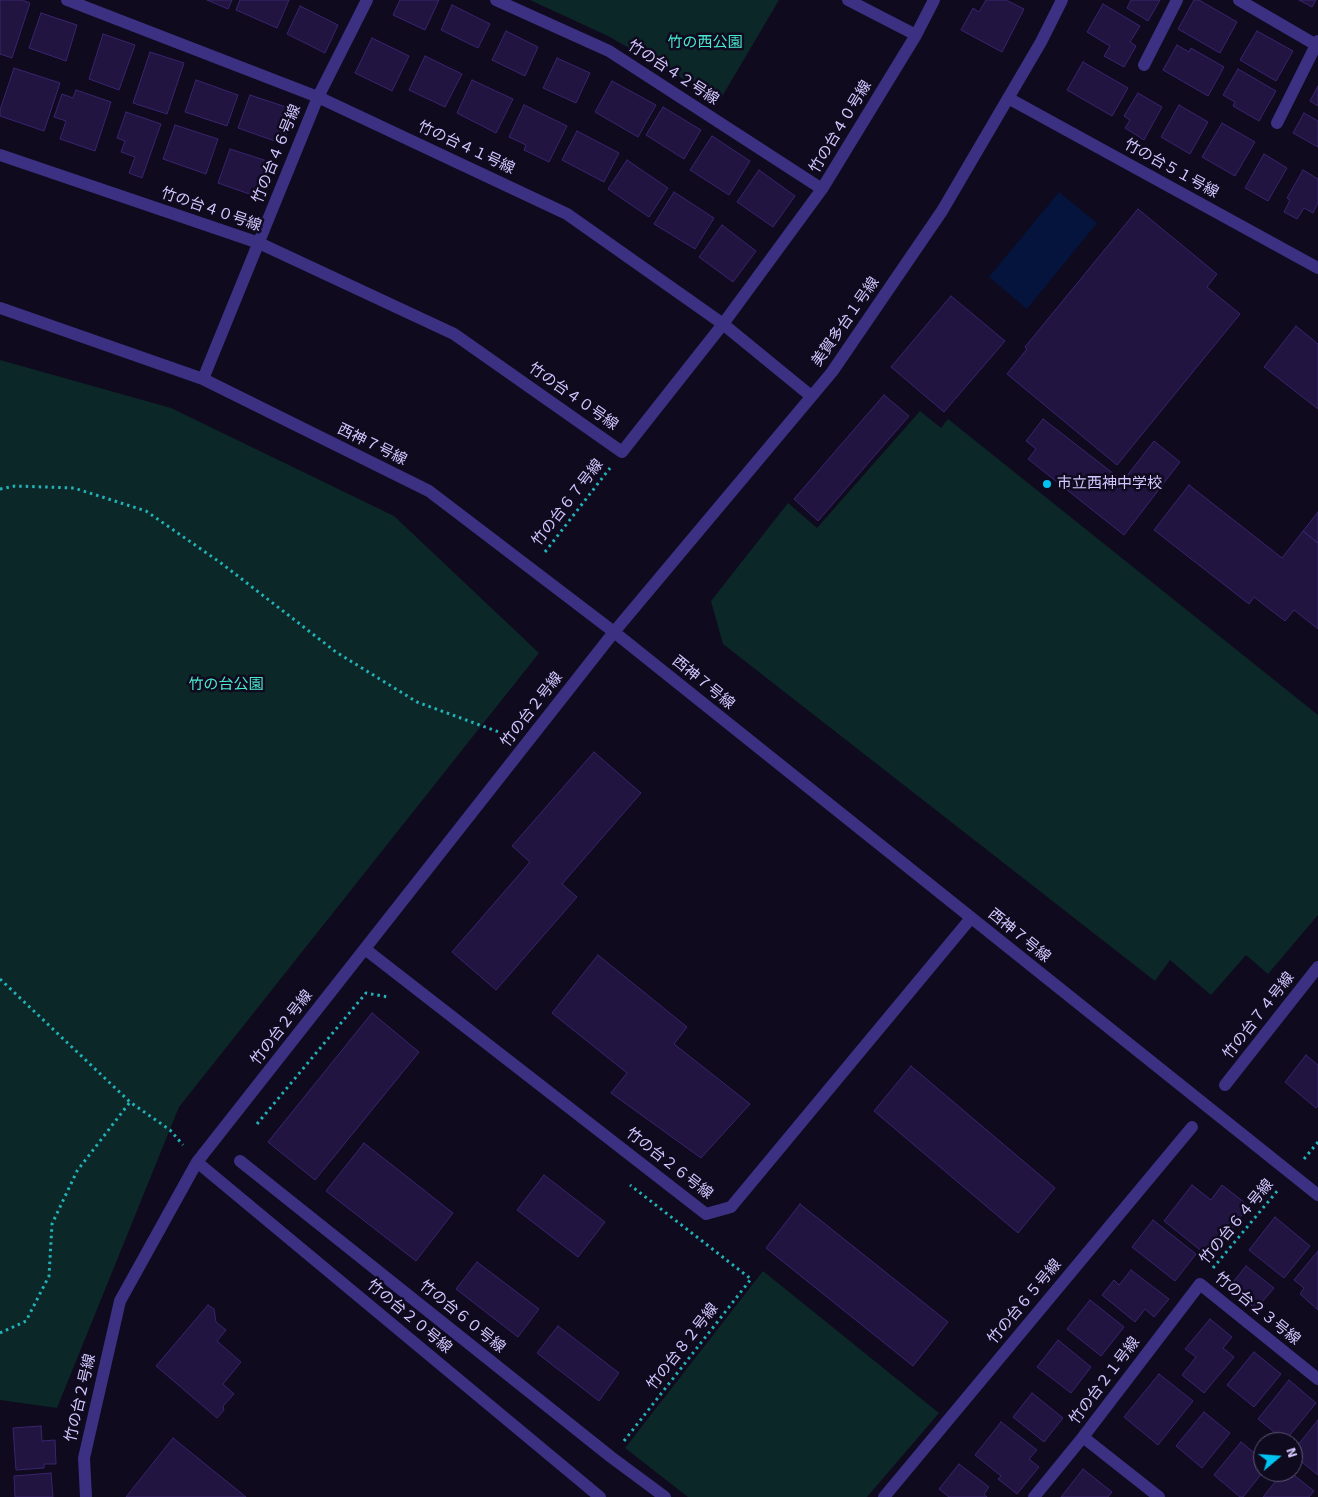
<!DOCTYPE html>
<html>
<head>
<meta charset="utf-8">
<style>
	body { margin:0 }
	#map { position:relative; width:1318px; height:1497px; overflow:hidden; background:#0f0a1e; font-family:Signika,sans-serif }
	canvas { display:block }
	.north { position:absolute; left:1253px; top:1432px; width:50px; height:50px; box-sizing:border-box; background:#0f0a1e; border:1px solid #5d5678; border-radius:50%; rotate:72deg; font-size:14px; font-weight:700; line-height:20px; text-align:center; color:#d2c7ff }
	.north::after { content:''; display:block; margin:auto; width:18px; height:22px; background:#00c3f2; clip-path:polygon(50% 0,100% 100%,50% 72%,0 100%) }
</style>
</head>
<body>
<div id="map">
<canvas width="1318" height="1497"></canvas>
<div class="north">N</div>
</div>
<script>
const ctx = document.querySelector('canvas').getContext('2d');
ctx.lineJoin = 'round';
function fillPath(path, color) {
  ctx.fillStyle = color;
  ctx.fill(path, 'evenodd');
}
function toPath(rows) {
  const path = new Path2D();
  for (const r of rows) {
    path.moveTo(r[0], r[1]);
    for (let i = 2; i < r.length; i += 2) path.lineTo(r[i], r[i + 1]);
  }
  return path;
}
function trace(path, color, width, dash) {
  ctx.strokeStyle = color;
  ctx.lineWidth = width;
  ctx.lineCap = dash ? 'butt' : 'round';
  ctx.setLineDash(dash || []);
  ctx.stroke(path);
}
function drawText(font, color, halo, rows, align = 'center') {
  ctx.font = font + ' Signika,"Noto Sans JP",sans-serif';
  ctx.lineWidth = 5;
  ctx.setLineDash([]);
  ctx.textBaseline = 'middle';
  ctx.strokeStyle = halo;
  ctx.fillStyle = color;
  for (const [text, x, y, turn = 0] of rows) {
    ctx.save();
    ctx.translate(x, y);
    ctx.rotate((+turn || 0) * Math.PI / 180);
    ctx.textAlign = isNaN(turn) ? turn : align;
    if (halo) ctx.strokeText(text, 0, 0);
    ctx.fillText(text, 0, 0);
    ctx.restore();
  }
}
const green = toPath([
	[530,0,779,0,720,100,608,36],
	[0,360,171,408,394,516,539,653,179,1107,57,1408,0,1400],
	[920,411,941,428,948,419,1318,715,1318,915,1268,974,1246,955,1211,995,1170,960,1155,981,723,644,711,601,788,503,817,528],
	[763,1271,939,1413,867,1497,688,1497,625,1448]
]);
const water = toPath([
	[1059,192,1097,223,1027,309,989,277]
]);
const building = toPath([
	[0,0,22,0,30,3,12,58,0,54,0,0],
	[207,0,232,0,228,9,207,0],
	[240,0,289,0,277,28,236,10,240,0],
	[400,0,439,0,425,30,393,15,400,0],
	[986,0,1006,0,1024,9,1002,52,961,30,973,8,979,12,986,0],
	[1131,0,1160,0,1148,21,1127,8,1131,0],
	[1194,0,1199,0,1237,22,1220,53,1178,29,1194,0],
	[1299,0,1316,0,1312,7,1299,0],
	[1103,4,1140,26,1130,42,1136,46,1124,67,1104,56,1110,46,1087,32,1103,4],
	[452,5,490,24,478,48,441,30,452,5],
	[300,6,338,25,325,53,287,34,300,6],
	[41,13,77,25,66,61,29,48,41,13],
	[506,31,538,47,525,76,492,60,506,31],
	[1257,31,1293,51,1276,81,1240,60,1257,31],
	[103,34,135,45,119,90,89,79,103,34],
	[372,38,409,56,392,91,355,73,372,38],
	[1177,45,1189,52,1191,48,1224,67,1208,96,1163,70,1177,45],
	[150,52,184,63,167,114,133,103,150,52],
	[425,56,462,74,445,107,409,90,425,56],
	[557,58,590,73,576,103,543,88,557,58],
	[1083,62,1128,88,1112,116,1067,90,1083,62],
	[14,68,60,83,44,131,0,116,0,110,14,68],
	[1238,69,1276,91,1259,121,1233,106,1235,102,1223,95,1238,69],
	[196,80,238,95,227,126,185,112,196,80],
	[472,80,513,99,496,133,457,113,472,80],
	[612,81,656,105,638,137,595,112,612,81],
	[1318,86,1318,106,1310,101,1318,86],
	[76,90,111,102,95,151,60,139,66,121,54,117,62,94,73,98,76,90],
	[1138,93,1162,107,1144,140,1125,128,1130,120,1124,116,1138,93],
	[250,95,295,110,283,144,238,128,250,95],
	[524,105,567,126,549,162,524,150,526,145,509,137,524,105],
	[1179,105,1208,122,1190,154,1161,137,1179,105],
	[663,107,701,130,684,159,646,135,663,107],
	[126,112,161,124,142,178,129,173,135,157,121,152,125,141,117,138,126,112],
	[1304,113,1318,121,1318,147,1293,133,1304,113],
	[1222,123,1255,142,1235,176,1202,157,1222,123],
	[175,125,218,139,206,174,163,159,175,125],
	[577,131,619,153,604,182,562,160,577,131],
	[712,136,750,161,729,195,690,170,712,136],
	[230,149,267,161,255,196,218,183,230,149],
	[1264,154,1287,168,1268,201,1245,188,1264,154],
	[627,160,668,188,649,217,608,189,627,160],
	[759,170,795,196,773,227,737,202,759,170],
	[1303,170,1318,179,1318,203,1313,213,1304,208,1297,219,1284,212,1290,200,1287,198,1303,170],
	[674,192,714,218,695,249,654,224,674,192],
	[1138,209,1217,274,1207,287,1240,314,1117,465,1007,374,1027,349,1025,347,1138,209],
	[722,225,756,251,733,282,699,257,722,225],
	[951,296,1005,341,944,412,891,367,951,296],
	[1296,326,1318,344,1318,409,1264,367,1296,326],
	[884,395,909,416,818,521,794,499,884,395],
	[1043,419,1123,481,1154,441,1180,462,1124,535,1028,459,1036,449,1026,441,1043,419],
	[1189,485,1282,558,1303,531,1318,543,1318,629,1294,610,1285,621,1254,597,1249,604,1154,530,1189,485],
	[1318,512,1318,543,1303,531,1318,512],
	[594,752,641,793,562,884,577,897,496,990,452,952,530,862,512,846,594,752],
	[598,955,687,1027,674,1044,750,1104,701,1158,611,1093,627,1073,552,1013,598,955],
	[372,1013,419,1052,315,1180,268,1142,372,1013],
	[1306,1055,1318,1065,1318,1106,1316,1108,1285,1082,1306,1055],
	[911,1066,1055,1188,1018,1233,874,1111,911,1066],
	[364,1143,453,1213,416,1261,326,1191,364,1143],
	[544,1175,605,1222,578,1257,517,1210,544,1175],
	[1192,1185,1211,1200,1222,1185,1249,1206,1209,1257,1164,1221,1192,1185],
	[800,1204,948,1322,913,1366,766,1248,800,1204],
	[1275,1217,1310,1246,1284,1278,1249,1250,1275,1217],
	[1153,1220,1196,1254,1175,1281,1132,1247,1153,1220],
	[1318,1251,1318,1310,1300,1294,1304,1288,1294,1280,1318,1251],
	[477,1262,539,1309,518,1337,456,1289,477,1262],
	[1246,1266,1274,1288,1256,1309,1229,1287,1246,1266],
	[1131,1270,1169,1299,1154,1317,1145,1309,1135,1322,1102,1295,1114,1280,1119,1285,1131,1270],
	[1090,1300,1124,1327,1101,1356,1067,1329,1090,1300],
	[208,1305,214,1309,216,1322,226,1330,217,1341,241,1362,223,1384,234,1394,223,1406,224,1410,217,1418,156,1366,208,1305],
	[1210,1319,1232,1337,1223,1348,1234,1357,1204,1393,1182,1375,1196,1357,1185,1349,1210,1319],
	[558,1326,619,1373,599,1401,537,1353,558,1326],
	[1058,1340,1091,1367,1071,1393,1037,1367,1058,1340],
	[1254,1352,1281,1374,1254,1407,1227,1385,1254,1352],
	[1159,1374,1193,1401,1158,1445,1124,1417,1159,1374],
	[1289,1380,1316,1403,1285,1441,1258,1419,1289,1380],
	[1032,1393,1063,1418,1044,1442,1013,1417,1032,1393],
	[1204,1412,1230,1433,1202,1468,1176,1446,1204,1412],
	[1318,1420,1318,1475,1293,1455,1293,1451,1318,1420],
	[1001,1422,1037,1450,1029,1459,1039,1467,1017,1494,998,1479,1001,1476,975,1455,1001,1422],
	[41,1426,42,1441,55,1440,56,1464,44,1464,44,1468,16,1470,13,1428,41,1426],
	[173,1438,246,1497,126,1497,173,1438],
	[1241,1442,1263,1460,1263,1472,1243,1497,1240,1497,1214,1475,1241,1442],
	[959,1464,989,1487,984,1494,987,1497,949,1497,939,1489,959,1464],
	[1083,1469,1112,1492,1108,1497,1061,1497,1083,1469],
	[1283,1472,1290,1472,1314,1491,1309,1497,1263,1497,1283,1472],
	[51,1473,53,1497,15,1497,14,1476,51,1473]
]);
const path = toPath([
	[0,489,15,486,74,488,146,511,221,563,336,652,417,702,507,735],
	[545,552,610,468],
	[0,979,130,1102,170,1130,183,1145],
	[257,1124,366,993,388,997],
	[1304,1159,1318,1142],
	[1213,1268,1278,1190],
	[0,1333,26,1321,49,1276,52,1224,77,1171,130,1102],
	[624,1441,751,1279,630,1185]
]);
const minor = toPath([
	[67,0,318,97,567,214,723,324,811,396],
	[496,0,609,51,822,189],
	[848,0,916,35],
	[1239,0,1318,46],
	[1144,65,1177,0],
	[1008,98,1318,268],
	[1277,123,1318,41],
	[0,155,259,243,454,334,622,452,723,324,822,189,916,35,934,0],
	[0,308,203,379,429,491,614,632,1318,1195],
	[203,379,318,97,367,0],
	[365,949,706,1214,731,1207,971,918],
	[1225,1085,1318,967],
	[240,1161,611,1457,665,1497],
	[197,1162,600,1497],
	[1083,1437,1159,1497],
	[86,1497,84,1458,120,1301,197,1162,614,632,832,372,942,211,1041,42,1062,0],
	[884,1497,1192,1127],
	[1034,1497,1083,1437,1200,1284,1318,1379]
]);
const markers = [
	[1047,484,5,"#00c3f2"]
];
const parkNames = [
	["竹の西公園",705,43],
	["竹の台公園",226,685]
];
const streetNames = [
	["竹の台４２号線",673,73,33],
	["竹の台４０号線",841,127,-59],
	["竹の台４１号線",466,148,25],
	["竹の台４６号線",277,154,-68],
	["竹の台５１号線",1171,169,29],
	["竹の台４０号線",211,210,19],
	["美賀多台１号線",846,322,-55],
	["竹の台４０号線",573,397,35],
	["西神７号線",372,445,26],
	["竹の台６７号線",568,503,-52],
	["西神７号線",703,683,39],
	["竹の台２号線",532,710,-52],
	["西神７号線",1019,936,39],
	["竹の台７４号線",1259,1016,-52],
	["竹の台２号線",282,1028,-52],
	["竹の台２６号線",669,1164,38],
	["竹の台６４号線",1237,1222,-50],
	["竹の台６５号線",1025,1302,-50],
	["竹の台２３号線",1257,1309,39],
	["竹の台２０号線",409,1317,40],
	["竹の台６０号線",462,1317,39],
	["竹の台８２号線",683,1347,-52],
	["竹の台２１号線",1105,1381,-53],
	["竹の台２号線",81,1398,-77]
];
const poiNames = [
	["市立西神中学校",1057,484]
];
fillPath(green, '#0c2728');
fillPath(water, '#04143c');
fillPath(building, '#211440');
trace(building, '#3a246f', 1);
trace(path, '#22b3b8', 3, [2.5, 4]);
trace(minor, '#3b3081', 12);
for (const [x, y, r, color] of markers) {
  const dot = new Path2D();
  dot.arc(x, y, r, 0, 2 * Math.PI);
  ctx.fillStyle = color;
  ctx.fill(dot);
  trace(dot, '#0f0a1e', 2);
}
drawText('15px', '#49e9d0', '#0f0a1e', parkNames);
drawText('15px', '#d2c7ff', '#0f0a1e', streetNames);
drawText('15px', '#d2c7ff', '#0f0a1e', poiNames, 'left');
</script>
</body>
</html>
